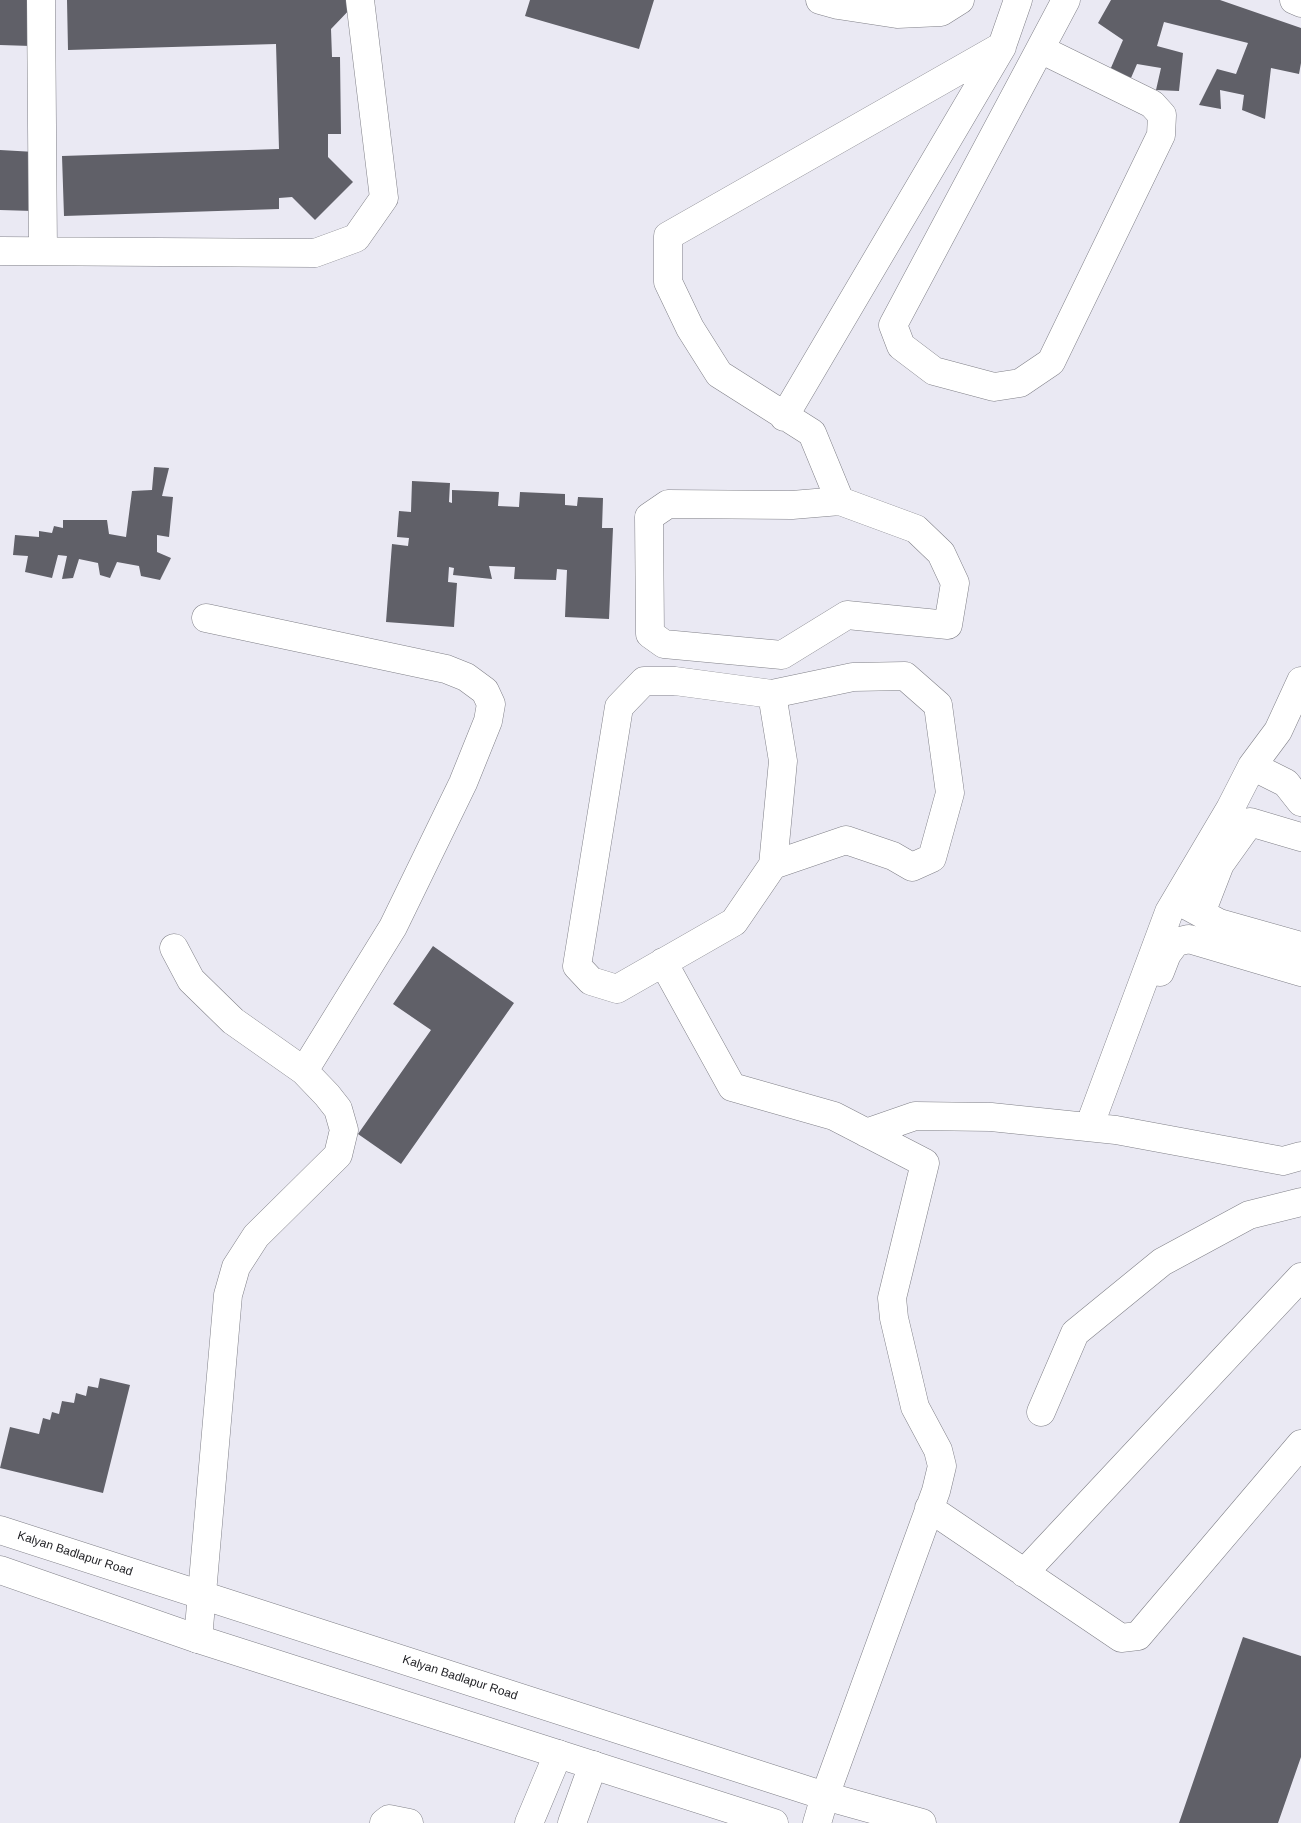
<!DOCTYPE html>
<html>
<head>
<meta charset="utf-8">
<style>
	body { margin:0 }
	canvas { display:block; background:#eae9f3 }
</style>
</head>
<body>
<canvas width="1301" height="1823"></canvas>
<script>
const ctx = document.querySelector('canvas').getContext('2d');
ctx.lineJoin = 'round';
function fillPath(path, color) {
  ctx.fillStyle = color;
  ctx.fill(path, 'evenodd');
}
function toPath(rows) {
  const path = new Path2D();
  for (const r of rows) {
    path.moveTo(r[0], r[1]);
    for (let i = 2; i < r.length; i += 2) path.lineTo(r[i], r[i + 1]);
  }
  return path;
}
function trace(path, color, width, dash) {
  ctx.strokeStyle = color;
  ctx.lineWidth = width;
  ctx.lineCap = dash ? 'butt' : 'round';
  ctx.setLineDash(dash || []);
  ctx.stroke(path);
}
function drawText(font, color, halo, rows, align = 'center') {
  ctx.font = font + ' Helvetica,sans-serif';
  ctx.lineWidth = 5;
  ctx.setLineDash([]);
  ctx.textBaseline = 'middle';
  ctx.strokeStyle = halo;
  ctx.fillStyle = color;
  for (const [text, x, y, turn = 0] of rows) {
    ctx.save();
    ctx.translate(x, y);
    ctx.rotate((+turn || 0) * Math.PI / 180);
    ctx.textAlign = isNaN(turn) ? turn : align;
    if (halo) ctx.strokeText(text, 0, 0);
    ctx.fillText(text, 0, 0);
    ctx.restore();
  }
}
const building = toPath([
	[0,0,33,0,31,46,0,45],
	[67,0,349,0,354,5,331,29,332,57,340,57,341,134,328,134,328,157,353,182,315,220,292,197,279,198,279,209,64,216,62,156,279,149,276,44,68,50],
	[530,0,654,0,639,49,525,16],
	[1111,0,1220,0,1301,28,1301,63,1299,74,1271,68,1265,119,1242,110,1244,95,1220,90,1221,109,1199,105,1217,69,1236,74,1248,43,1164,22,1157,46,1183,53,1179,91,1156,90,1161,68,1137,64,1131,78,1110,70,1123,40,1098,23],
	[0,150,35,152,33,211,0,210],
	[154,467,169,468,162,496,173,497,169,537,157,535,157,552,171,558,160,580,141,576,139,566,117,562,110,578,100,575,98,563,79,559,73,578,62,579,67,556,58,555,52,578,25,572,28,556,13,555,15,535,39,537,39,531,52,533,54,526,63,528,63,520,107,520,109,534,126,537,132,491,152,490],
	[412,481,450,483,449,502,452,503,452,490,499,492,498,506,519,507,520,492,565,494,565,505,577,506,578,497,603,498,602,528,613,528,609,619,565,617,567,570,557,569,556,580,514,579,515,567,489,566,492,579,453,575,454,568,449,567,448,582,457,583,454,627,386,622,392,544,408,546,409,538,397,537,399,511,411,512],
	[433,946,514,1003,401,1164,358,1134,431,1030,393,1004],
	[100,1378,130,1385,103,1493,0,1468,10,1427,39,1434,43,1418,50,1420,52,1412,59,1414,62,1401,74,1403,76,1393,86,1396,88,1386,98,1388],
	[1243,1637,1301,1656,1301,1757,1278,1823,1179,1823]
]);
const street = toPath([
	[41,0,43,251],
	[820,0,838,5,897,14,941,12,960,0],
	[1294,0,1301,3],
	[1040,49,1152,104,1162,115,1161,135,1051,362,1020,383,994,387,934,371,901,346,893,325,1040,49,1066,0],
	[0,251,315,253,356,238,384,198,360,0],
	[784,417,1002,47],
	[840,501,792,505,668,504,649,517,650,634,664,644,782,655,847,615,948,625,955,583,941,553,916,529,840,501,812,433,719,374,690,328,668,282,668,236,1002,46,1018,0],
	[206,618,446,669,466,677,485,691,491,704,488,721,463,783,393,927,304,1071],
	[772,694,783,761,773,865,734,922,617,989,591,981,577,966,619,707,644,681,675,681,772,694,853,677,905,676,938,705,950,793,932,858,912,867,893,856,846,840,773,865],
	[1252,766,1286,783,1301,802],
	[1184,904,1219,923,1301,946],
	[1201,913,1220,864,1250,822,1301,837],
	[174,948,191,980,233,1021,304,1071,327,1095,338,1109,344,1130,338,1155,256,1236,236,1267,228,1295,198,1639],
	[663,962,732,1087,834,1116,925,1163,892,1298,894,1318,915,1407,938,1450,942,1466,936,1491,825,1796,817,1823],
	[1160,972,1167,954,1176,942,1189,939,1301,972],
	[1089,1127,1169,912,1230,809,1252,766,1278,731,1301,681],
	[866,1133,915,1116,991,1117,1116,1130,1283,1161,1301,1156],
	[1041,1412,1075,1333,1162,1262,1249,1215,1301,1202],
	[929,1508,1121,1638,1138,1636,1301,1444],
	[1024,1573,1301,1277],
	[384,1823,389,1819,409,1823],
	[529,1823,558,1754],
	[572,1823,593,1765]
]);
const primary = toPath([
	[0,1530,825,1796,922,1823],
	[0,1570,198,1639,774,1823]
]);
const streetNames = [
	["Kalyan Badlapur Road",75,1554,18],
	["Kalyan Badlapur Road",460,1678,18]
];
fillPath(building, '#606068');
trace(street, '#808088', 29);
trace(primary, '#808088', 29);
trace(street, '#fff', 28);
trace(primary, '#fff', 28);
drawText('12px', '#212125', '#fff', streetNames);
</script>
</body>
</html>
